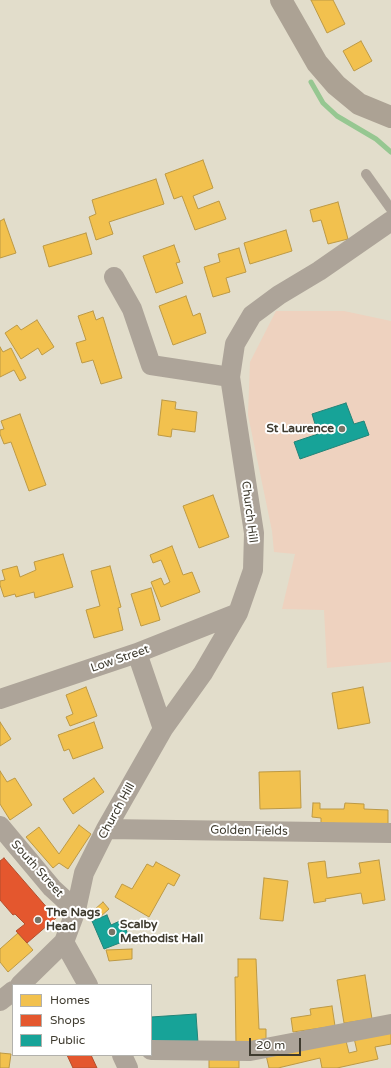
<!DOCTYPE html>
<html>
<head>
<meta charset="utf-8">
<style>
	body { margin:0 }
	#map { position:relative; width:391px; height:1068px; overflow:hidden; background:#e2ddcb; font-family:"Varela Round",sans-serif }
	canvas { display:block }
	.legend { position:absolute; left:12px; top:984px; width:140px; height:72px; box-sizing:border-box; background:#fff; border:1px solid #b2b1ac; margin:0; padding:5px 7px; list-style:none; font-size:12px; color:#3f3b2f }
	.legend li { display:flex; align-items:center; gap:8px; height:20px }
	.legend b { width:20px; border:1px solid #b2b1ac }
	.scale { position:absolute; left:249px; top:1038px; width:52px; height:18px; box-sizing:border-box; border:2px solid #3f3b2f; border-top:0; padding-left:5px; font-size:12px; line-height:14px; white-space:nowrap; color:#3f3b2f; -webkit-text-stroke:3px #fff; paint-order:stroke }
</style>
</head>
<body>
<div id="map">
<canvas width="391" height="1068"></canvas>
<ul class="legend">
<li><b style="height:11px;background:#f2c14e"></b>Homes</li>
<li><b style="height:11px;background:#e4572e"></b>Shops</li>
<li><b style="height:11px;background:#17a398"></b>Public</li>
</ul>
<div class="scale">20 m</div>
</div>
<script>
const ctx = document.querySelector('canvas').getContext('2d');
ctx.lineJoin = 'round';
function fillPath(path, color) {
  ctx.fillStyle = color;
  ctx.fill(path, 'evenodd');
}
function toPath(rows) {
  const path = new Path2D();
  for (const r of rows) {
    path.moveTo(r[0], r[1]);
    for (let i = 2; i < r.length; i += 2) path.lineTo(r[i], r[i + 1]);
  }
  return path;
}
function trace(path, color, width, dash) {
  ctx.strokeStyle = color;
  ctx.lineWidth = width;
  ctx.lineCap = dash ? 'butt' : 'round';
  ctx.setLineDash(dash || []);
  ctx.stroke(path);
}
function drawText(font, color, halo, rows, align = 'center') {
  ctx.font = font + ' "Varela Round",sans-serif';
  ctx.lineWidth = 4;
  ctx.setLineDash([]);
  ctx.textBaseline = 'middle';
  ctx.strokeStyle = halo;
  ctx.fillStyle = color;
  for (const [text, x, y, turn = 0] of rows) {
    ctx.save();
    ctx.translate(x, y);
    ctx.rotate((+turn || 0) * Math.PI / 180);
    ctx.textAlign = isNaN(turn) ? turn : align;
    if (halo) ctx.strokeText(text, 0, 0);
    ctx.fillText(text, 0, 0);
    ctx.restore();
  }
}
const green = toPath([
	[276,311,344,311,391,321,391,662,327,668,324,610,282,609,295,554,274,552,272,531,248,415,250,362]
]);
const homes = toPath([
	[311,0,333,0,345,24,327,33,311,0],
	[361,41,372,61,354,71,343,51,361,41],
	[203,160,213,188,193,196,198,209,219,201,226,219,195,230,182,196,174,199,165,174,203,160],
	[156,179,164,204,109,222,113,234,96,240,89,217,96,214,92,200,156,179],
	[338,202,348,239,328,244,321,220,313,222,310,210,338,202],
	[4,219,16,253,0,258,0,221,4,219],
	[286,230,292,251,250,264,244,243,286,230],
	[86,233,92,254,49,267,43,246,86,233],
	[174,245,180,262,176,263,183,283,156,293,143,256,174,245],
	[239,248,246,272,226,278,230,292,213,297,204,267,220,262,218,254,239,248],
	[186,296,193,316,200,313,206,333,173,345,159,306,186,296],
	[93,311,96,320,103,317,122,378,101,384,93,360,82,363,76,343,86,340,78,316,93,311],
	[37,320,54,347,42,355,38,348,21,359,5,333,17,325,21,330,37,320],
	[0,347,3,352,11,348,26,378,20,381,14,370,0,377,0,347],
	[162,400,176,402,175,409,197,412,195,432,172,429,171,437,158,435,162,400],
	[20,414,46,485,29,491,11,442,4,444,0,434,0,430,4,429,1,421,20,414],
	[213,495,229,537,199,548,183,506,213,495],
	[172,546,183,575,192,572,200,592,161,607,151,582,161,578,164,585,170,582,161,560,153,563,150,555,172,546],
	[63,554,73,587,35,598,34,592,16,597,15,594,4,597,0,585,0,581,5,580,2,570,17,566,20,577,36,570,34,562,63,554],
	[110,566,121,607,118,608,123,630,94,638,86,610,100,606,91,571,110,566],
	[151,588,160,620,141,626,131,594,151,588],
	[86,687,97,716,70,726,66,717,73,714,66,695,86,687],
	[363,687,370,723,338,729,332,693,363,687],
	[0,722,11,739,0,746,0,722],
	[94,722,103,748,73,759,69,749,64,751,58,735,94,722],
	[0,771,7,782,15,778,32,805,10,820,0,804,0,771],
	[300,771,301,808,260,809,259,772,300,771],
	[94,778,104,792,73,814,63,799,94,778],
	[313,803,320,803,320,809,344,809,345,803,364,804,364,809,388,810,388,825,321,823,321,818,312,817,313,803],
	[79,825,91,834,68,869,59,863,53,868,26,837,39,827,59,854,79,825],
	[379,860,385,900,363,904,361,893,325,899,326,901,314,903,308,863,325,861,327,878,361,873,359,863,379,860],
	[156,862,180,875,174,886,168,883,149,917,115,897,122,884,132,889,147,864,153,867,156,862],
	[264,878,288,881,283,921,260,919,264,878],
	[103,902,109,909,100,917,94,910,103,902],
	[18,933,33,950,8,972,0,962,0,949,18,933],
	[132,949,132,959,109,961,106,950,132,949],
	[238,959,256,959,259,1029,266,1029,266,1044,236,1045,235,977,238,977,238,959],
	[365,975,372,1019,344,1023,337,980,365,975],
	[332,1006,335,1026,293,1032,291,1018,311,1015,310,1009,332,1006],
	[391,1030,391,1044,375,1047,378,1059,337,1068,322,1068,320,1058,278,1068,269,1068,266,1055,345,1037,349,1053,357,1051,354,1038,391,1030],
	[0,1053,11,1054,9,1068,0,1068,0,1053],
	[239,1056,239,1068,209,1068,209,1057,239,1056]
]);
const shops = toPath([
	[4,858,56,918,27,943,16,931,25,924,15,914,13,915,0,900,0,861,4,858],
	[67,1055,91,1055,97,1068,73,1068,67,1055]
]);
const public = toPath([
	[346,403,354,424,364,421,369,435,300,459,294,442,318,434,312,414,346,403],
	[107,915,111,925,122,920,130,939,104,949,92,921,107,915],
	[196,1014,198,1043,151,1047,151,1017,196,1014]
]);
const stream = toPath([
	[311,82,323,103,337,116,376,139,391,152]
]);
const lane = toPath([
	[366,174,391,209]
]);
const street = toPath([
	[114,277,132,309,151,365,230,377],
	[137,653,163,729],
	[0,699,137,653,238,613],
	[0,826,52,888,76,910],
	[106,829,391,833],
	[64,942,88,985],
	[20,985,64,942,76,910,84,873,106,829,163,729,203,673,238,613,253,570,254,533,230,377,235,344,252,315,279,295,319,271,391,221],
	[0,1001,13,991],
	[151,1050,250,1051,391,1024],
	[122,1055,128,1068]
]);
const secondary = toPath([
	[281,0,317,63,336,85,359,104,391,117]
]);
const markers = [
	[342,429,4,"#787466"],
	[38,920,4,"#787466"],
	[112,932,4,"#787466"]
];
const poiNames = [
	["St Laurence",334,429,"right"],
	["The Nags",46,913],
	["Head",46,927],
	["Scalby",120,925],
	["Methodist Hall",120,939]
];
const streetNames = [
	["Church Hill",249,512,83],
	["Low Street",120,659,-19],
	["Church Hill",117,811,-61],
	["Golden Fields",249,831,1],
	["South Street",37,869,48]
];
fillPath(green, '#eed2bf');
fillPath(homes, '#f2c14e');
trace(homes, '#bc9945', 1);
fillPath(shops, '#e4572e');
trace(shops, '#b24f2e', 1);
fillPath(public, '#17a398');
trace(public, '#238478', 1);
trace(stream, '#96c791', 5);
trace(lane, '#ada499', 10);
trace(street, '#ada499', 20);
trace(secondary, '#aca294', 22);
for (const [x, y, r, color] of markers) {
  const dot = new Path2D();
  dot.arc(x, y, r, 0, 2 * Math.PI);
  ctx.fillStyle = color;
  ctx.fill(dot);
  trace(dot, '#fff', 1.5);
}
drawText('bold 12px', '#3f3b2f', '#fff', poiNames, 'left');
drawText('12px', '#3f3b2f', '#fff', streetNames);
</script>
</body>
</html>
